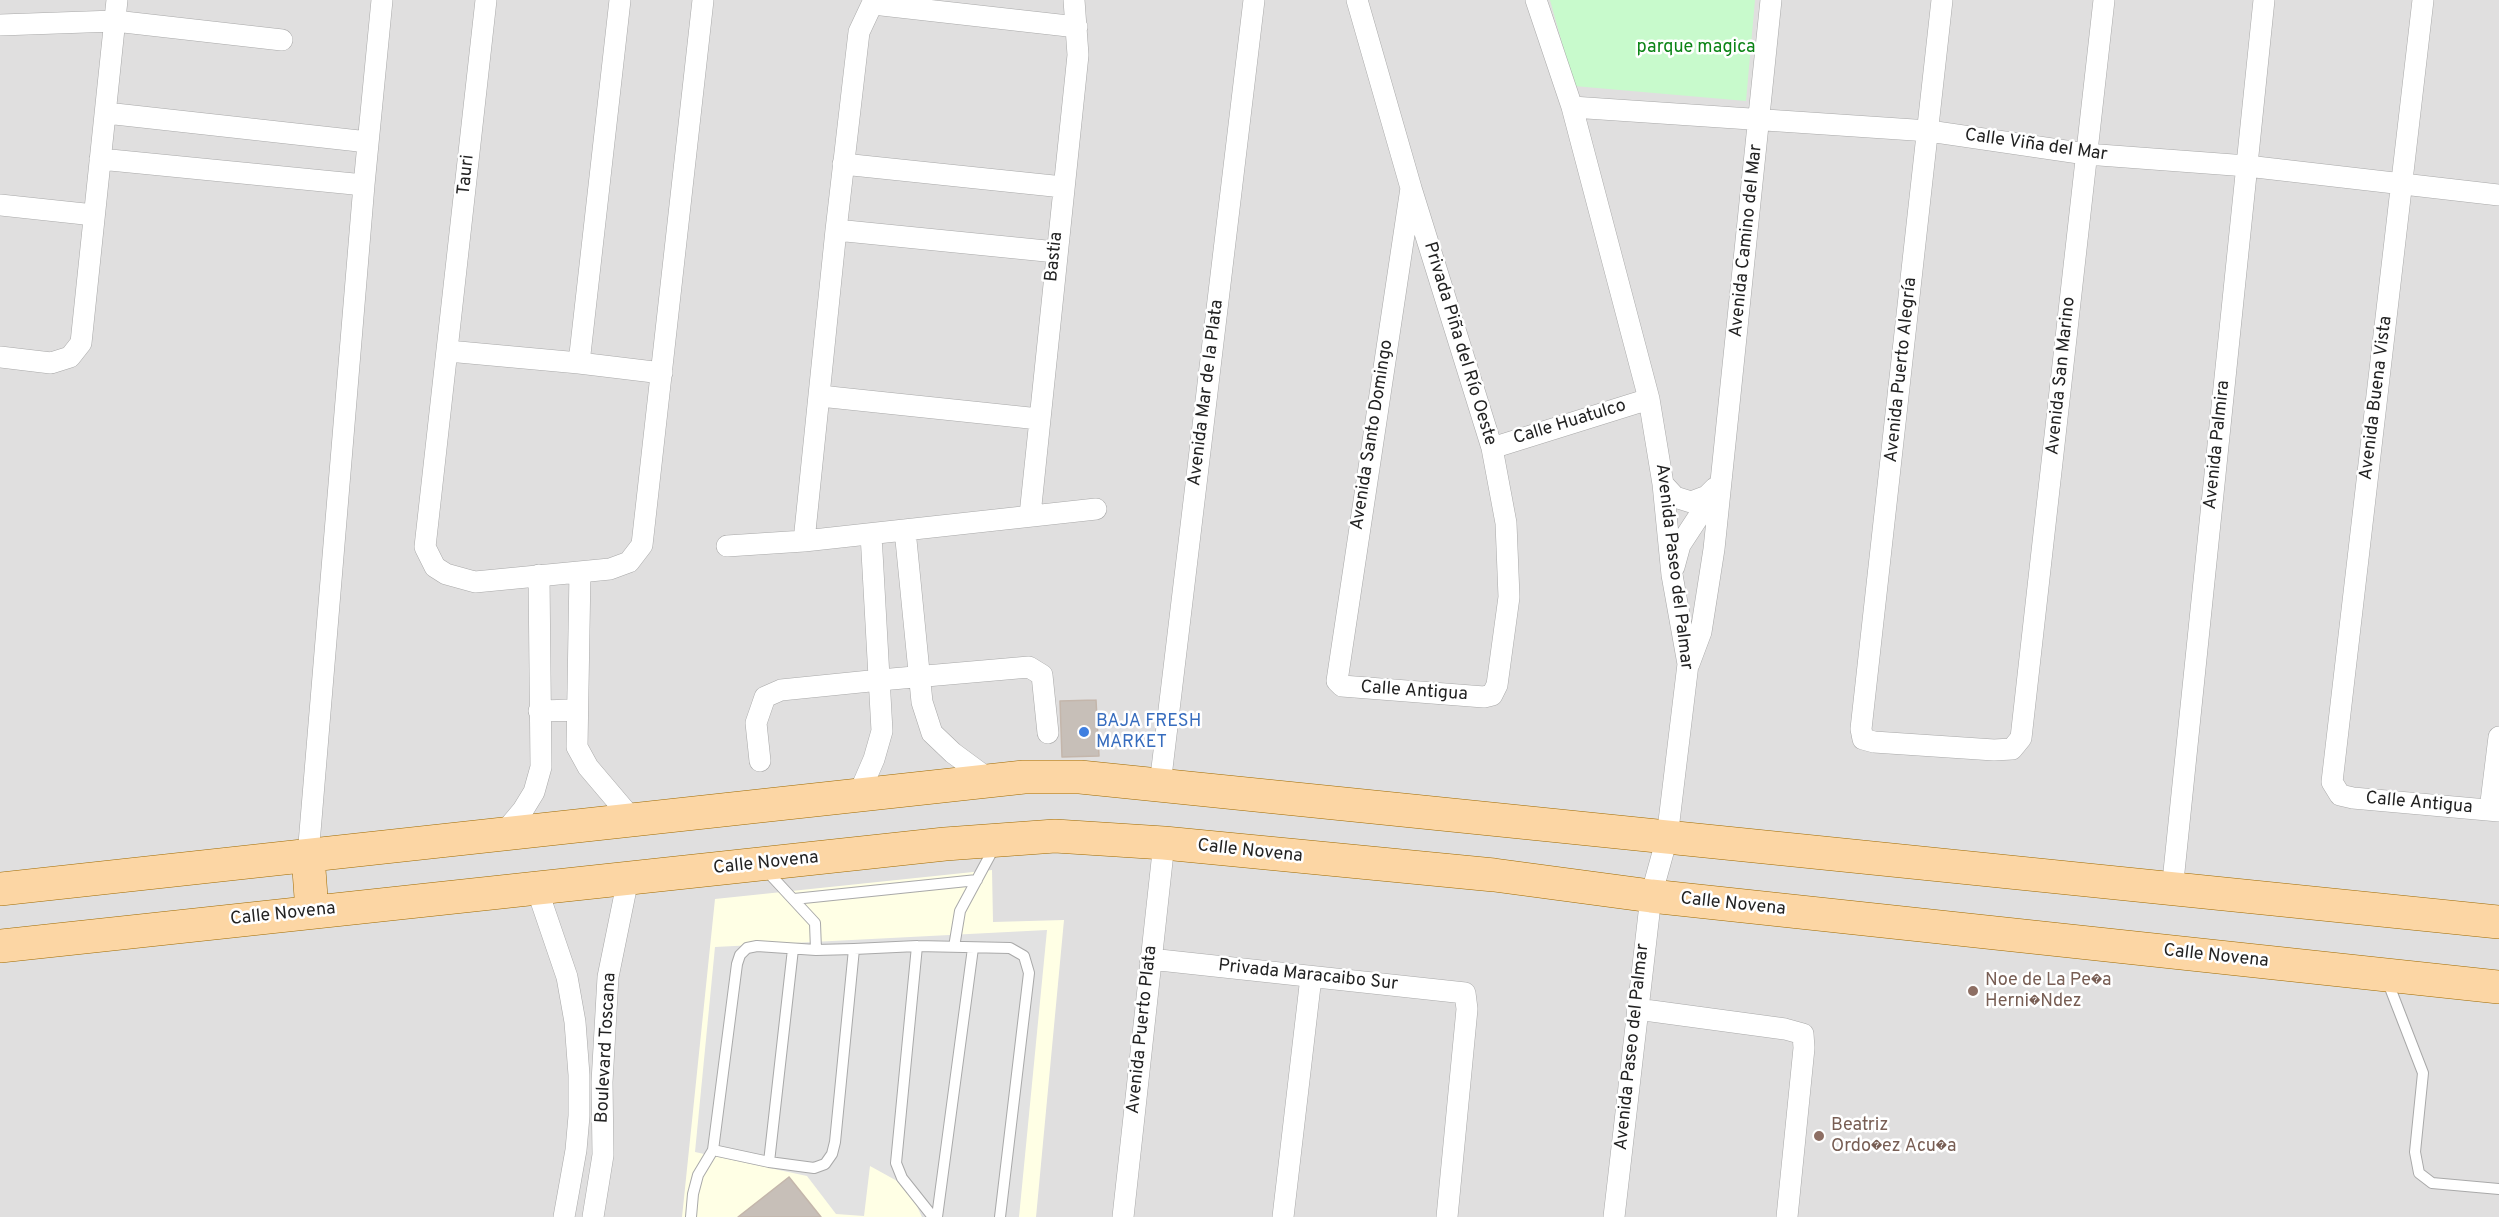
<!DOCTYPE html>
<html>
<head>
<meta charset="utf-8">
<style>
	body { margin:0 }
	canvas { display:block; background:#f2efe9 }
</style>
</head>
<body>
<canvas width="2499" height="1217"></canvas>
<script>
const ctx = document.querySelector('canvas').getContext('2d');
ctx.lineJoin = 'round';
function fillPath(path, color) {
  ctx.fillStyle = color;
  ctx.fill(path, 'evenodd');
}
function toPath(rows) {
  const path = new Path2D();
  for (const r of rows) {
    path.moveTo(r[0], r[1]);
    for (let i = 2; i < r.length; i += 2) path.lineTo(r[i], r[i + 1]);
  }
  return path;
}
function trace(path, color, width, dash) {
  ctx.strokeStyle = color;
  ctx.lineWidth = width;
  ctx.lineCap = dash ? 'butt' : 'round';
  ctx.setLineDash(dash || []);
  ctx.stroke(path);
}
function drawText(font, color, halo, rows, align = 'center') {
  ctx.font = font + ' Overpass,sans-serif';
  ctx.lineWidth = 5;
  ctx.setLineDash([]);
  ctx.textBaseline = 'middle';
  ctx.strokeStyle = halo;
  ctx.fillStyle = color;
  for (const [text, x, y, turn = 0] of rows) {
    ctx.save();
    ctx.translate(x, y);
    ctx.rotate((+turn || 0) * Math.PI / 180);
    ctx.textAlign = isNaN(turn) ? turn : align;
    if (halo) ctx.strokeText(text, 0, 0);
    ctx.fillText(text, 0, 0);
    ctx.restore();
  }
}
const residential = toPath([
	[0,0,2499,0,2499,1217,0,1217]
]);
const education = toPath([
	[992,870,993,922,1064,920,1036,1217,682,1217,715,899]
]);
const park = toPath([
	[1550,0,1755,0,1746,101,1574,86]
]);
const parking = toPath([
	[1047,930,1019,1217,922,1217,908,1187,870,1166,864,1216,836,1214,807,1176,695,1152,715,947]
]);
const building = toPath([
	[1096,700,1099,756,1062,757,1060,701,1096,700],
	[789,1177,821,1217,738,1217,789,1177]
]);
const lane = toPath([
	[765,869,815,923,816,950],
	[794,899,977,880],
	[917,946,896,1163,902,1178,933,1217],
	[954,947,960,911,995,846],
	[854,949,835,1142,832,1154,825,1164,814,1168,769,1162,713,1150,737,964,740,955,747,948,757,946,816,950,854,949,917,946,1010,948,1024,956,1029,973,1000,1217],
	[2387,980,2423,1073,2415,1152,2419,1173,2432,1183,2499,1189],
	[769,1162,793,949],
	[691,1217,693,1194,698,1175,713,1150],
	[937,1217,973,948]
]);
const street = toPath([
	[486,0,425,547,435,567,446,574,475,582,610,569,629,562,642,545,703,0],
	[874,0,859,32,836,230,804,541,1096,509],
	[1357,0,1411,188,1492,448,1506,523,1509,597,1497,685,1492,695,1484,697,1342,686,1337,681,1411,188],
	[1536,0,1572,107,1649,399,1663,484,1672,575,1688,664,1667,838,1651,896,1614,1217],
	[1942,0,1861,729,1863,739,1874,742,1994,750,2012,749,2021,738,2104,0],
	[2423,0,2332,782,2340,795,2353,798,2499,811],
	[873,4,1077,27],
	[0,25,115,21,282,40],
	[1572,107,1929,131,2086,154,2247,166,2499,195],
	[106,113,368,142],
	[100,159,364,185],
	[843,164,1063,187],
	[0,205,94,215],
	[836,230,1056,252],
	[448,351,579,363,620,0],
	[0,357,51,363,70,357,81,343,117,0],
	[579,363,662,373],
	[820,396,1039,419],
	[1492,448,1649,399],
	[1663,484,1675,497,1691,502,1707,496,1715,488],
	[1030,515,1078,55,1074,0],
	[905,530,922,702,932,733,953,753,991,781],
	[727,546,804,541],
	[1674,567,1680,545,1718,487],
	[580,572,577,747,588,767,633,820],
	[1689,664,1701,632,1714,549,1771,0],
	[539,711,577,710],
	[760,761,756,723,765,697,781,690,880,680,1029,667,1042,675,1048,733],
	[1160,785,1254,0],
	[858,796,874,759,882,731,871,534],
	[2490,810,2499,737],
	[502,835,523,810,534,792,541,767,539,575],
	[308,856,364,185,382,0],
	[537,889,567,977,575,1022,579,1075,579,1116,576,1150,564,1217],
	[2172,891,2264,0],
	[1150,959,1465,993,1467,1009,1447,1217],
	[1637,1009,1785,1029,1803,1034,1804,1048,1787,1217],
	[593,1217,603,1155,602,1082,608,977,628,879],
	[1123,1217,1164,843],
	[1283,1217,1311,977]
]);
const primary = toPath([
	[308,856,312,911],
	[0,889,1024,777,1080,777,2499,922],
	[0,946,945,844,1055,836,1164,843,1494,875,1651,896,2499,987]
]);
const markers = [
	[1084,732,6,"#3f7fe0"],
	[1973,991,6,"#8d6e63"],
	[1819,1136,6,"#8d6e63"]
];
const parkNames = [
	["parque magica",1696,48]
];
const streetNames = [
	["Calle Viña del Mar",2036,146,8],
	["Tauri",467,175,-84],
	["Avenida Camino del Mar",1747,241,-84],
	["Bastia",1055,257,-84],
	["Privada Piña del Río Oeste",1459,344,73],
	["Avenida Puerto Alegría",1902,370,-84],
	["Avenida San Marino",2062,376,-84],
	["Avenida Mar de la Plata",1207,393,-83],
	["Avenida Buena Vista",2377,398,-83],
	["Calle Huatulco",1570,423,-17],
	["Avenida Santo Domingo",1373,435,-81],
	["Avenida Palmira",2218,445,-84],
	["Avenida Paseo del Palmar",1673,567,83],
	["Calle Antigua",1414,692,4],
	["Calle Antigua",2419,804,5],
	["Calle Novena",1250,852,6],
	["Calle Novena",766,864,-6],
	["Calle Novena",1733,905,6],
	["Calle Novena",283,915,-6],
	["Calle Novena",2216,957,6],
	["Privada Maracaibo Sur",1308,976,6],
	["Avenida Puerto Plata",1143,1030,-84],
	["Avenida Paseo del Palmar",1633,1047,-84],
	["Boulevard Toscana",607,1048,-87]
];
const shopNames = [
	["BAJA FRESH",1096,722],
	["MARKET",1096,743]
];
const educationNames = [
	["Noe de La Pe�a",1985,981],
	["Herni�Ndez",1985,1002],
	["Beatriz",1831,1126],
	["Ordo�ez Acu�a",1831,1147]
];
fillPath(residential, '#e0dfdf');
fillPath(education, '#ffffe5');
fillPath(park, '#c8facc');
fillPath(parking, '#e2e2e2');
fillPath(building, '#c7bfb8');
trace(building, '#c4b6ab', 1.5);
trace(lane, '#a9a9a9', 12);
trace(street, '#a9a9a9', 22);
trace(primary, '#a06b00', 34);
trace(lane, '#fff', 10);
trace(street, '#fff', 21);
trace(primary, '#fcd6a4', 33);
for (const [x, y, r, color] of markers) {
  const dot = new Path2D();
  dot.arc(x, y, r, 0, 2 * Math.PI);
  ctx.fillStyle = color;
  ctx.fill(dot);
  trace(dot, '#fff', 2);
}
drawText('18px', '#0c8416', '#fff', parkNames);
drawText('18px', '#222', '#fff', streetNames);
drawText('18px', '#366cbe', '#fff', shopNames, 'left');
drawText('18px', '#785e54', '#fff', educationNames, 'left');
</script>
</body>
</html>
